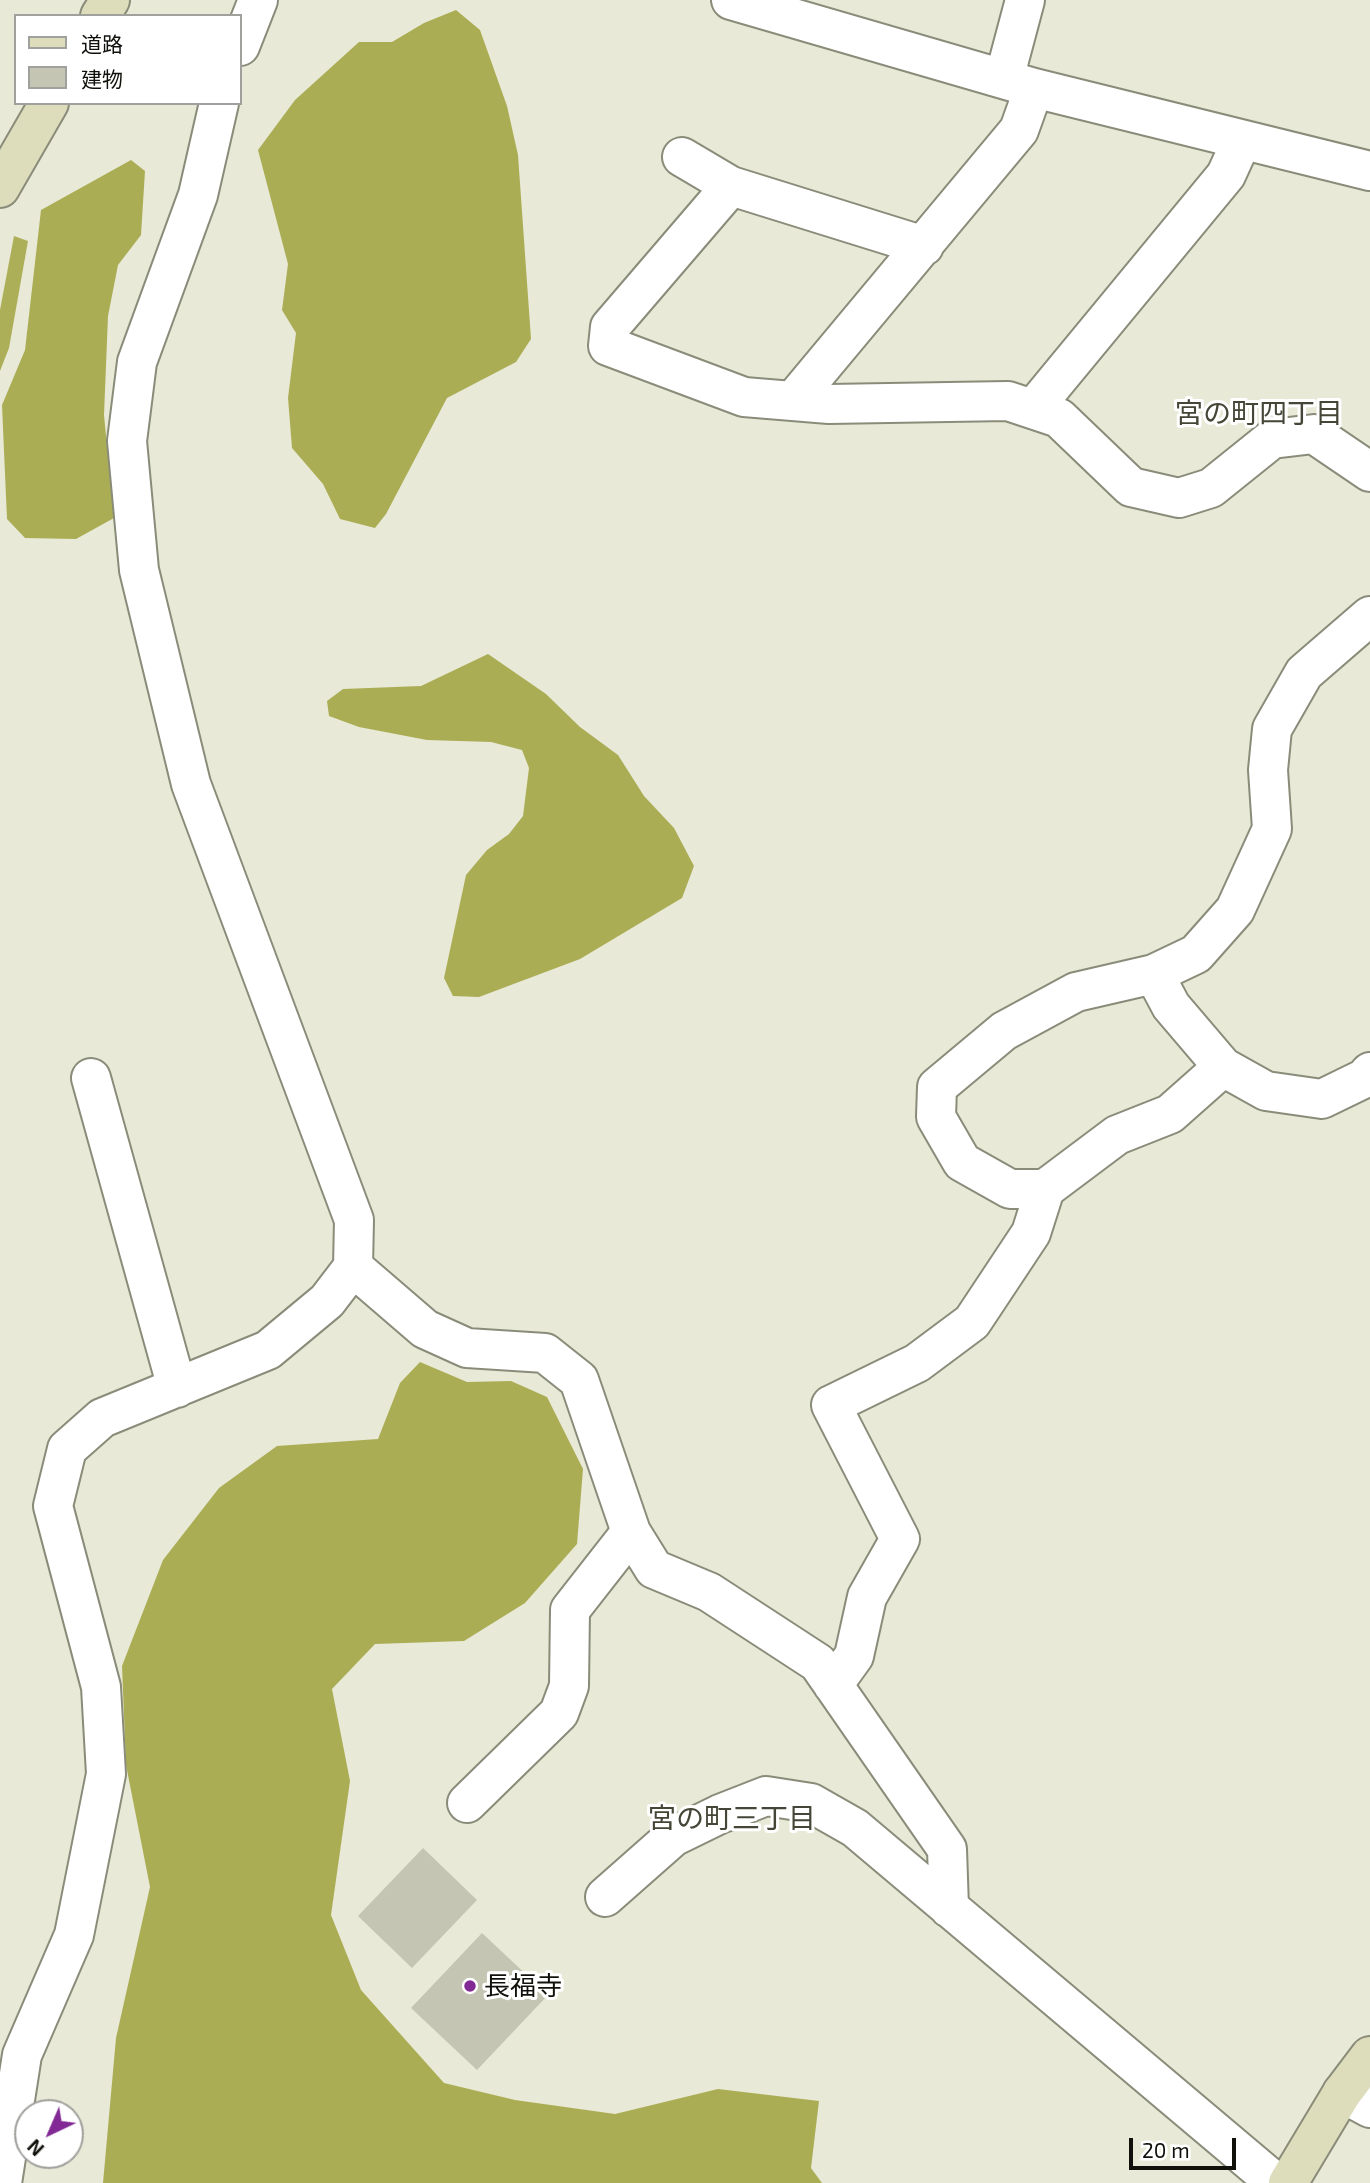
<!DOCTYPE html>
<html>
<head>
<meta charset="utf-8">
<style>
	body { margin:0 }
	#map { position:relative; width:1370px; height:2183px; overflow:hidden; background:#e8e9d6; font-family:"Exo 2","Noto Sans JP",sans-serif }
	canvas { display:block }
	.legend { position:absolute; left:14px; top:14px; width:228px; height:91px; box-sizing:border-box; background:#fff; border:2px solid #a0a09d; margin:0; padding:9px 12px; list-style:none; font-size:21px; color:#11110b }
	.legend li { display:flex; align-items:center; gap:14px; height:35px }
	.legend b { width:35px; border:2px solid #a0a09d }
	.north { position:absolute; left:14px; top:2099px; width:70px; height:70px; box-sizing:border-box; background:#fff; border:2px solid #a0a09d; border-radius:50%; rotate:224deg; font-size:19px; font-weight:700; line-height:28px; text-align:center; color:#11110b }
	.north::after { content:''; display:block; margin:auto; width:24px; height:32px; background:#822995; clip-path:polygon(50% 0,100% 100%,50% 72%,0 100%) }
	.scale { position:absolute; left:1129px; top:2138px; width:107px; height:32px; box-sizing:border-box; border:4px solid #11110b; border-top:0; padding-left:9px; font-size:21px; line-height:24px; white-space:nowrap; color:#11110b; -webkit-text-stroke:5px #fff; paint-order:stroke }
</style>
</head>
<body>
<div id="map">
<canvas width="1370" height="2183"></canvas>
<ul class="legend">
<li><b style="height:9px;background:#ddddbc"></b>道路</li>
<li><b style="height:19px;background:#c4c5b3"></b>建物</li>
</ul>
<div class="north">N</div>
<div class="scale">20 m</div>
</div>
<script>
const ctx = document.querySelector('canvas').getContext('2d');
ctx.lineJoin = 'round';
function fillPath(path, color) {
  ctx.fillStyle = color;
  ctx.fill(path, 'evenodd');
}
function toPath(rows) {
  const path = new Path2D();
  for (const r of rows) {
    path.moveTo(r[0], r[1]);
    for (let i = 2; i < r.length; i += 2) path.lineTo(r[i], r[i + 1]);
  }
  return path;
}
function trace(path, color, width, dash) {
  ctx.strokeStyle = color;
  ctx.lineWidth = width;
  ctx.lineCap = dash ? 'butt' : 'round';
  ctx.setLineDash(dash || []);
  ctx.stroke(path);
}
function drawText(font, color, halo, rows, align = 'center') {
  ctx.font = font + ' "Exo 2","Noto Sans JP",sans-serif';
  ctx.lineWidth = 6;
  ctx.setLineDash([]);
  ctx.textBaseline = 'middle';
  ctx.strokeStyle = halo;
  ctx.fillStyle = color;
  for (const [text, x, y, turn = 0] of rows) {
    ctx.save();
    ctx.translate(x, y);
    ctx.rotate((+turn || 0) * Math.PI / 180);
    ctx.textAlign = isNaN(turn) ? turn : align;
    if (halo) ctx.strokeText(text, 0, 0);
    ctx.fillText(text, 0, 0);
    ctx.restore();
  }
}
const forest = toPath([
	[456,10,480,30,507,106,518,155,531,339,516,362,447,398,386,514,375,528,340,519,323,484,292,448,288,398,296,333,282,310,288,264,258,150,295,100,359,42,392,42,424,23],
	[131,160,145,171,141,235,118,265,108,316,104,415,114,518,76,539,25,538,7,519,2,405,25,350,41,210],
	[488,654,546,694,580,727,618,755,644,796,674,828,694,866,682,898,580,959,479,997,453,996,444,978,466,875,487,850,509,834,523,816,529,768,522,750,491,742,427,740,359,727,329,716,327,701,343,689,421,686],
	[420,1362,467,1382,511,1381,547,1397,583,1469,577,1544,525,1603,464,1641,375,1644,332,1689,350,1781,331,1915,361,1990,444,2083,515,2100,615,2114,718,2089,819,2101,811,2168,822,2183,103,2183,116,2038,150,1887,126,1765,122,1666,163,1560,219,1488,277,1446,378,1439,400,1383]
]);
const water = toPath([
	[14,236,28,241,9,348,0,371,0,310]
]);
const building = toPath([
	[423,1848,477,1900,412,1968,358,1916],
	[482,1933,548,1995,477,2070,411,2008]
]);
const street = toPath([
	[731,0,1034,88,1370,171],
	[240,46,258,0],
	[1004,79,1025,0],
	[682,157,731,186,924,246],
	[731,186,610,327,608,346,744,397,829,404,1008,401,1059,418,1131,487,1179,498,1211,488,1272,439,1314,434,1370,472],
	[793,401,1019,130,1034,88],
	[1033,409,1226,175,1242,140],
	[1154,974,1171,1006,1223,1067,1266,1091,1322,1099,1365,1078,1370,1072],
	[1223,1067,1170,1114,1117,1135,1045,1189,1010,1189,962,1162,936,1117,937,1087,1004,1031,1076,992,1154,974,1196,954,1235,910,1272,829,1268,770,1272,729,1304,673,1370,616],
	[91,1078,177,1388],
	[353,1267,425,1329,467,1348,545,1353,579,1380,631,1532,654,1569,709,1592,818,1663,947,1849,949,1908],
	[833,1685,854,1656,867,1597,900,1539,831,1405,917,1363,972,1322,1031,1233,1045,1189],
	[467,1803,559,1713,569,1686,570,1610,631,1532],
	[605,1897,673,1837,720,1814,766,1796,811,1803,855,1828,1276,2183],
	[1342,2093,1370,2108],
	[2,2183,22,2055,74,1935,106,1774,101,1687,53,1506,67,1449,102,1418,268,1350,327,1301,353,1267,354,1220,191,784,139,570,127,441,137,362,198,195,219,103]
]);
const secondary = toPath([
	[100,16,110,0],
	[0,188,49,103],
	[1288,2183,1342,2093,1370,2056]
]);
const markers = [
	[470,1986,7,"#822995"]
];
const poiNames = [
	["長福寺",484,1986]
];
const neighbourhoodNames = [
	["宮の町四丁目",1259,414],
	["宮の町三丁目",732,1819]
];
fillPath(forest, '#abad55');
fillPath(water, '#adaf58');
fillPath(building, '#c4c5b3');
trace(street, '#8a8c7a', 42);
trace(secondary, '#8a8c7a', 42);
trace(street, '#fff', 38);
trace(secondary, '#ddddbc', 38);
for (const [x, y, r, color] of markers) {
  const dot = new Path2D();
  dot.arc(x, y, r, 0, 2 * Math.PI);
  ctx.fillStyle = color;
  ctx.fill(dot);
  trace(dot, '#fff', 2.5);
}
drawText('26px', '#11110b', '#fff', poiNames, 'left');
drawText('28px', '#454637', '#fff', neighbourhoodNames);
</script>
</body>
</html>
